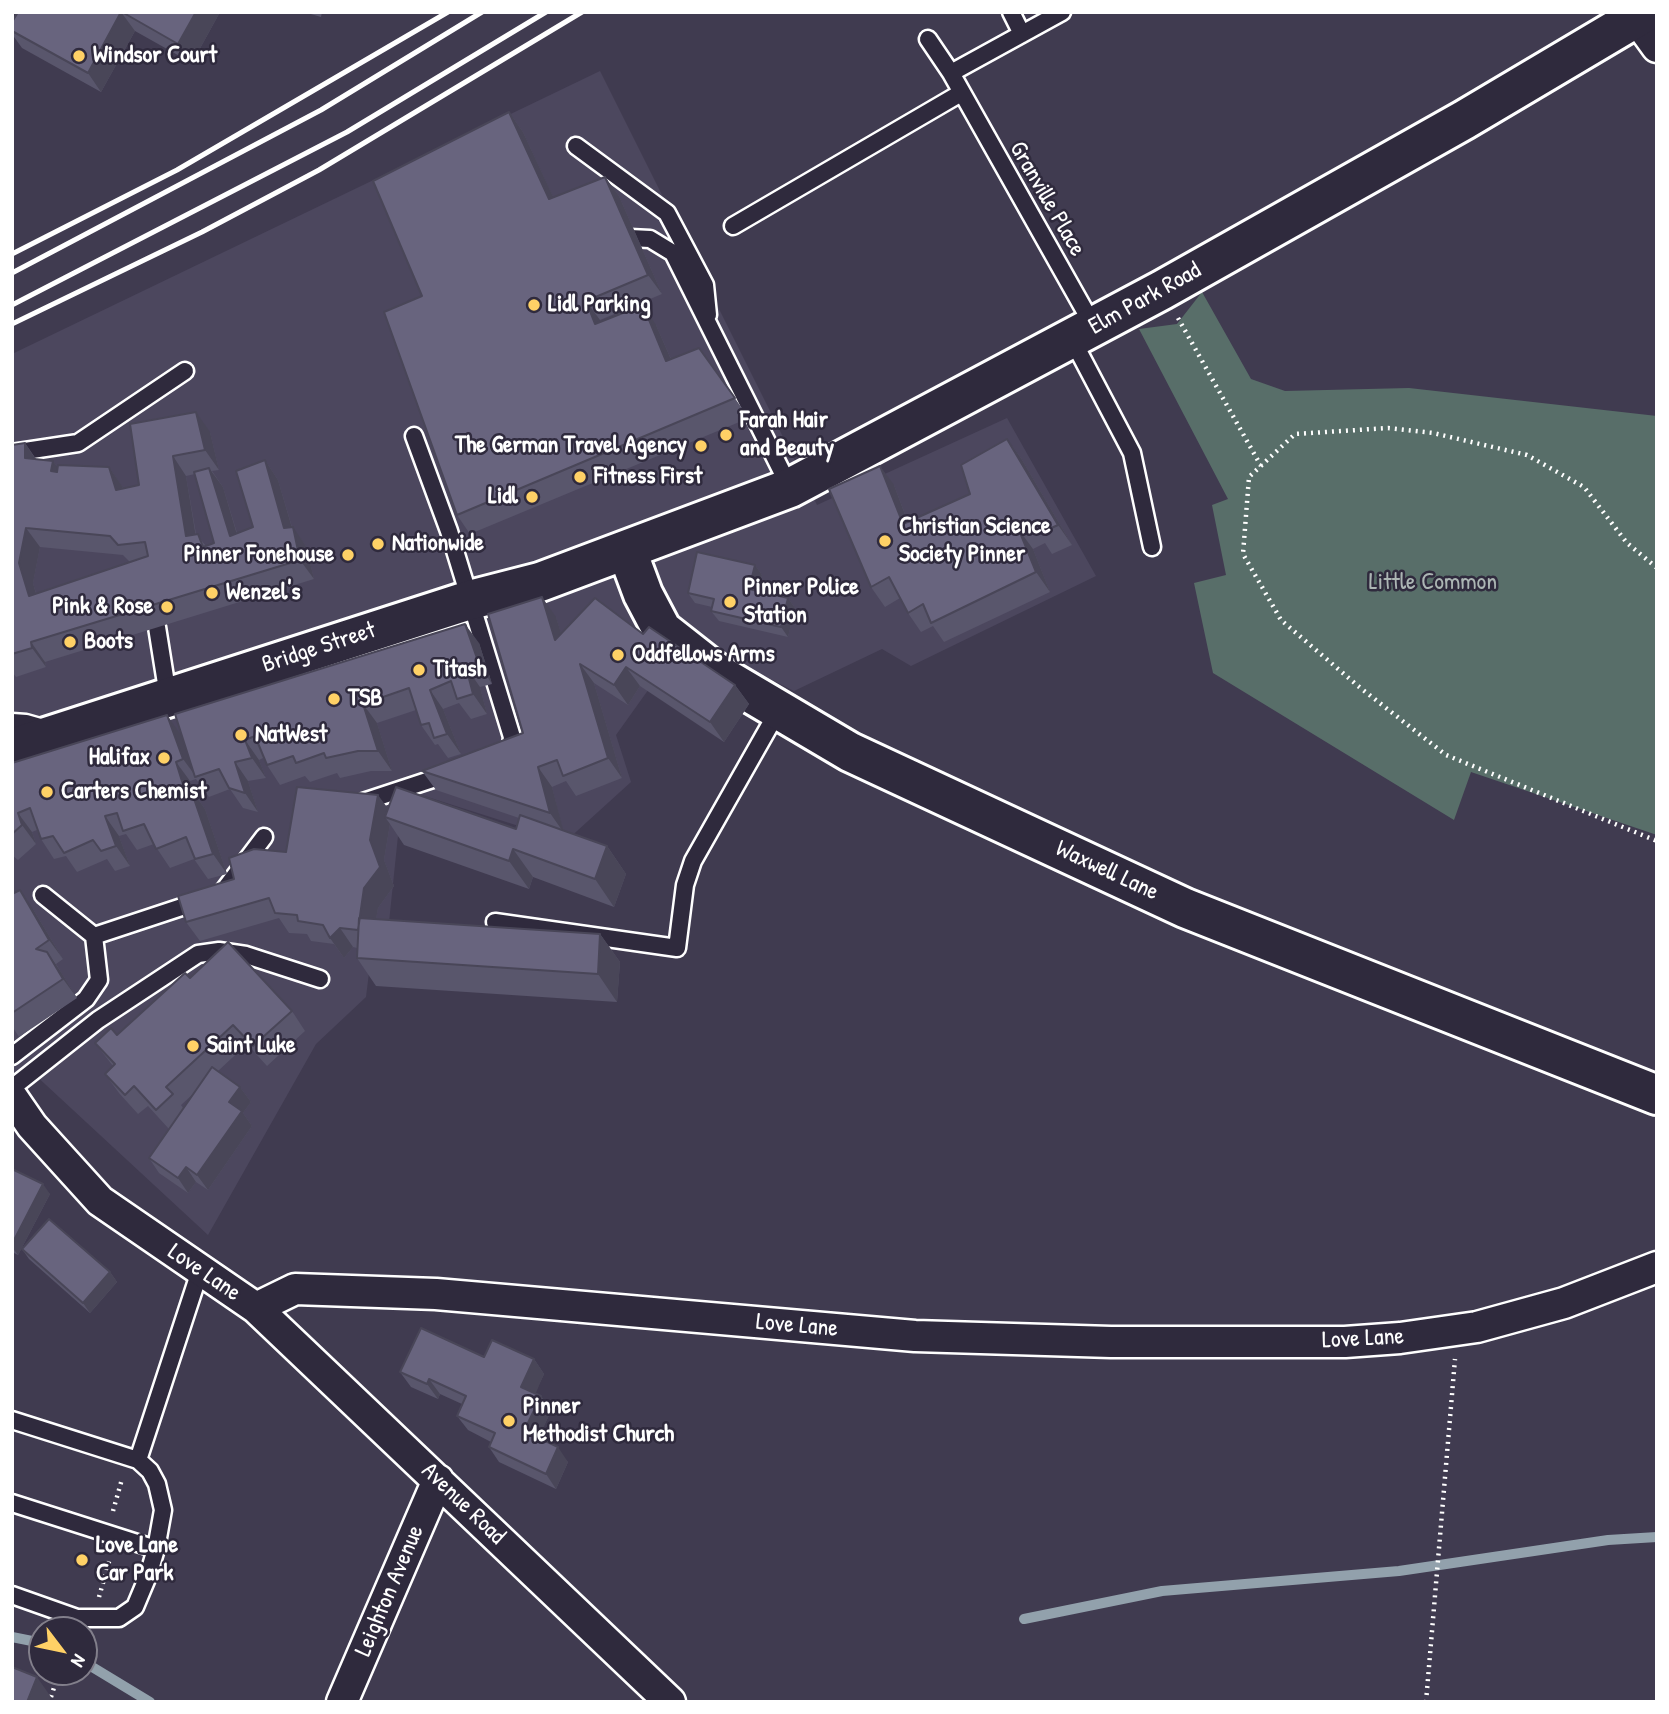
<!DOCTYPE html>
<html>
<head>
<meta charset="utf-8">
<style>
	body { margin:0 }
	#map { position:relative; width:1669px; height:1714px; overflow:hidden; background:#403b50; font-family:"Patrick Hand",sans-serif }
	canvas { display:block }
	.frame { position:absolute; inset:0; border:14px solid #fff; pointer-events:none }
	.north { position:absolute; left:28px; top:1616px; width:70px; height:70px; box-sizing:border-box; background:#2f2a3d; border:2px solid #827f8b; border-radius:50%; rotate:122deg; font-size:19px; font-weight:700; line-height:28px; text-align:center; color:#fff }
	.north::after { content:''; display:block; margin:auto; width:24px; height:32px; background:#ffd166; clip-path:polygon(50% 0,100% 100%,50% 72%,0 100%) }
</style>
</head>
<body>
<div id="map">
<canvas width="1669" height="1714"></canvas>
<div class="frame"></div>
<div class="north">N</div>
</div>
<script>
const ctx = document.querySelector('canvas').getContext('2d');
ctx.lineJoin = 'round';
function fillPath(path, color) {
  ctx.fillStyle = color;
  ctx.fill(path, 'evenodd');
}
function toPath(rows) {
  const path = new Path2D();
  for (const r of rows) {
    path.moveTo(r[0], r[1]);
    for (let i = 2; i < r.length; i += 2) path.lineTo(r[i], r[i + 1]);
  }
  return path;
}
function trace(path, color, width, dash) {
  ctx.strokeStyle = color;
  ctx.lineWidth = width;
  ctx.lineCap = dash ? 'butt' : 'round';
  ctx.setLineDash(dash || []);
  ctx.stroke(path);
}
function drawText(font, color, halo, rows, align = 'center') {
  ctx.font = font + ' "Patrick Hand",sans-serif';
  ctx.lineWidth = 5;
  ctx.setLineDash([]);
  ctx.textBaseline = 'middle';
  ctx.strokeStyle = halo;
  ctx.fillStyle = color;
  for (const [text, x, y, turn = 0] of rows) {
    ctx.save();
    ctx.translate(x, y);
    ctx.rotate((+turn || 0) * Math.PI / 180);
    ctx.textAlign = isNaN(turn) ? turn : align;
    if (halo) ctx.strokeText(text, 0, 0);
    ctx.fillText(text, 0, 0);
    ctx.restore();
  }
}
const built = toPath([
	[600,71,817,505,1007,418,1096,576,911,666,882,649,794,691,686,637,616,735,631,782,566,841,418,794,401,807,388,932,374,932,366,997,316,1044,208,1235,32,1072,12,1103,12,354]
]);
const green = toPath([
	[1202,292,1251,379,1285,391,1409,388,1657,416,1657,835,1471,772,1454,820,1213,673,1194,583,1226,575,1212,505,1228,499,1139,329,1177,324]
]);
const stream = toPath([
	[1024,1619,1162,1591,1399,1571,1608,1540,1657,1537],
	[12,1637,42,1643],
	[84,1662,150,1702]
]);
const path = toPath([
	[1178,318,1261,466],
	[1657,568,1627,543,1584,487,1527,455,1433,433,1388,428,1295,434,1249,477,1243,554,1281,620,1358,686,1446,755,1657,841],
	[113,1511,122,1479],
	[99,1597,110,1558],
	[51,1697,59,1672],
	[1426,1702,1455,1359]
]);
const service = toPath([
	[1011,12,1022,34],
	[928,39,951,73,1094,327],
	[951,73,1062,12],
	[576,146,667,213,705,285,708,315],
	[733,226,961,93],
	[630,238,650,239,673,253,790,488],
	[1072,339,1132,453,1152,547],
	[414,436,449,531,512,737,510,752,505,754],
	[12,453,78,443,185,371],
	[157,627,168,696],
	[12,722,26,723,47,729],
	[360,803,448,774],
	[495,922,677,948,685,885,693,861,778,711],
	[94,936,221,894,264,837],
	[12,1056,86,999,99,980,94,936,43,895],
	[12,1088,98,1020,198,954,219,951,246,955,320,979],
	[12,1420,138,1460,150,1471,157,1484,163,1510,156,1549,148,1576,135,1607,119,1618,77,1618,12,1595],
	[138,1460,200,1271],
	[12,1503,156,1549]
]);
const minor = toPath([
	[1636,18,1657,47],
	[12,1097,32,1126,100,1201,256,1308,670,1702],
	[256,1308,295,1289,436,1294,915,1336,1111,1342,1345,1342,1400,1338,1477,1327,1564,1303,1657,1267],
	[342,1702,438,1480]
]);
const tertiary = toPath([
	[627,551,643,594,662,630,718,674,850,752,1185,908,1657,1095],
	[12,748,470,600,540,582,790,488,1162,290,1464,120,1646,12]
]);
const rail = toPath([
	[12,254,177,170,448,12],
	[12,273,321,110,482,12],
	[12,305,347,132,546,12],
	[12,324,202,232,319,170,582,12]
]);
const wall = toPath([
	[18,12,220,12,192,63,135,31,101,92,22,48,12,34,12,22],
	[304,12,322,12,321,17],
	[509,112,523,132,553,197,605,177,619,196,662,294,600,320,601,322,656,325,671,359,699,348,749,418,470,534,457,515,422,296],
	[130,424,210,432,219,470,212,471,223,487,237,533,253,527,265,460,278,480,292,527,306,546,314,579,45,662,46,667,16,677,12,672,12,445,25,443,36,459,53,461,58,468,109,467,123,488,139,485],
	[195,474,214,543,206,546,196,534,186,476],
	[40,547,123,555,130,562,36,593,33,583],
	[1007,439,1021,458,1072,545,1052,554,1045,543,1033,549,1050,592,944,642,933,626,921,632,908,613,900,598,885,607,871,587,894,485,908,522,970,494],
	[755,565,762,575,758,591,788,598,795,608,788,637,719,621,711,611,712,607,695,603,688,593],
	[556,617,561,634,643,634,735,685,749,704,724,742,640,686,628,705,594,683,622,778,576,796,566,781,552,787,563,831,607,846,626,874,614,907,533,877,529,889,404,845,390,824,384,860,394,886,378,908,376,919,600,934,620,962,617,1002,376,986,357,958,357,948,353,947,344,958,334,944,311,941,307,934,289,933,279,918,200,941,186,922,234,879,286,852,388,808,516,829,519,818,436,790,422,771,523,733],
	[479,643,492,684,480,687,487,714,471,719,459,703,443,709,461,754,448,758,438,744,435,745,421,725,416,710,377,723,392,771,371,771,340,778,337,773,310,782,305,776,280,785,267,765,263,758,259,760,266,778,248,781,258,812,243,808,230,789,209,797,196,779,190,781,193,792,205,809,227,874,208,879,194,859,170,868,154,844,137,850,126,834,119,836,130,866,115,871,107,859,77,872,66,856,54,859,41,839,37,830,32,832,36,844,18,860,12,855,12,763,181,735,188,754],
	[12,894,33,909,63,959,56,964,77,998,19,1037,12,1026],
	[292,1011,305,1031,267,1066,247,1044,218,1071,240,1087,251,1102,243,1113,252,1126,208,1190,196,1182,188,1193,159,1173,149,1158,169,1129,148,1106,138,1114,119,1093,105,1074,113,1066,95,1043,117,1035],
	[193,1094,183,1108,181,1105],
	[12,1169,50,1194,18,1255,12,1252],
	[22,1249,110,1272,117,1282,90,1313,29,1259],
	[484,1357,534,1359,544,1374,535,1393,541,1396,551,1411,538,1438,568,1462,556,1489,499,1462,489,1447,491,1442,468,1430,457,1416,462,1404,440,1394,438,1399,411,1387,400,1372]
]);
const shadedWall = toPath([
	[121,12,135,31,101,92,88,73],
	[196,12,220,12,192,63,178,44],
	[509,112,523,132,563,218,549,199],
	[605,177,619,196,662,294,648,275],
	[586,301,600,320,609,344,595,324],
	[643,305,656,325,680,380,666,361],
	[196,412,210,432,219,470,205,450],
	[1007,439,1021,458,1072,545,1058,525],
	[25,443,38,463,25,458],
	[173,456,186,476,199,556,186,536],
	[265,460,278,480,295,538,293,527,306,546,314,579,300,560,284,528],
	[53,461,67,480,51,471],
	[880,466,894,485,916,544,903,524],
	[109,467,122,486,130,509,116,490],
	[209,468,223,487,243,555,230,536],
	[26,528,40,547,33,583,42,615,29,596,19,563],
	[1019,530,1033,549,1050,592,1036,572],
	[755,565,762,575,756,599,749,589],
	[542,597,556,617,569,659,555,640],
	[788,598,795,608,788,637,781,627],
	[465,624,479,643,492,684,479,664],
	[31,642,45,662,46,667,32,648],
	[580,664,594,683,622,778,608,758],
	[466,667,480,687,487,714,473,694],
	[626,667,640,686,628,705,614,685],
	[735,685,749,704,724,742,710,722],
	[430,690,443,709,461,754,447,734],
	[363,704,377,723,392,771,378,751],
	[167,715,181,735,197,778,183,759],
	[245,740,259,760,266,778,252,758],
	[176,762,190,781,193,792,205,809,227,874,213,854,185,791],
	[235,762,248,781,258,812,245,793],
	[538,767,552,787,564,833,550,813],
	[378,795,392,814,385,817,390,824,384,860,394,886,378,908,371,949,358,930,370,840],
	[18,813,32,832,36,844,22,825],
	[105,816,119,836,130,866,116,846],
	[607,846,626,874,614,907,595,879],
	[513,849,533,877,529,889,509,861],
	[20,890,33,909,63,959,49,940],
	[340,928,353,947,344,958,330,938],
	[600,934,620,962,617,1002,598,974],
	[47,952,61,972,77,998,63,979],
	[240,1087,251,1102,243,1113,252,1126,208,1190,197,1175,229,1102],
	[186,1167,196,1182,188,1193,178,1178],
	[43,1184,50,1194,18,1255,12,1247,12,1244],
	[110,1272,117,1282,90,1313,83,1303],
	[534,1359,544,1374,532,1402,521,1387],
	[429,1379,440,1394,438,1399,427,1384],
	[541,1396,551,1411,535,1446,524,1431],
	[558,1447,568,1462,556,1489,546,1474],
	[37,1677,51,1697,49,1702,27,1702]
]);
const building = toPath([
	[18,12,121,12,88,73,12,31,12,22,18,12],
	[122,12,196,12,178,44,122,12],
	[509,112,549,199,605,177,648,275,586,301,595,324,643,305,666,361,699,348,735,398,457,515,384,312,422,296,373,181,509,112],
	[196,412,205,450,173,456,186,536,198,534,203,547,214,543,194,472,209,468,230,536,253,527,236,471,265,460,284,528,293,527,300,560,31,642,32,648,12,654,12,445,25,443,25,458,53,461,51,471,57,472,58,465,109,467,116,490,139,485,130,424,196,412],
	[26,528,110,536,118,545,145,542,148,556,29,596,19,563,26,528],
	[1007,439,1058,525,1038,534,1031,523,1019,530,1036,572,931,623,923,604,908,613,889,577,871,587,829,489,880,466,903,524,970,494,961,465,1007,439],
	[697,552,755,565,749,589,788,598,781,627,711,611,714,599,688,593,697,552],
	[542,597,555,640,595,598,643,634,649,627,735,685,710,722,626,667,614,685,580,664,608,758,563,776,557,760,538,767,550,813,422,771,523,733,488,614,542,597],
	[465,624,479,664,466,667,473,694,457,699,451,681,430,690,447,734,434,738,429,723,421,725,409,688,363,704,378,751,358,751,326,758,324,753,296,763,293,756,267,765,255,736,245,740,252,758,235,762,245,793,229,788,219,769,195,777,175,714,465,624],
	[167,715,183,759,176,762,185,791,191,790,213,854,195,859,186,837,156,849,144,824,123,831,117,813,105,816,116,846,101,851,93,840,64,853,53,836,41,839,30,808,18,813,22,825,12,834,12,763,167,715],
	[297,787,378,795,370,840,380,867,364,888,358,930,340,928,330,938,323,925,298,921,297,915,275,913,269,898,186,922,178,896,234,879,229,858,254,849,286,852,297,787],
	[396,787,516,829,520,815,607,846,595,879,513,849,509,861,385,817,396,787],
	[20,890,49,940,36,949,47,952,63,979,12,1013,12,894,20,890],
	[359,918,600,934,598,974,357,958,359,918],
	[228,942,292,1011,253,1046,233,1025,166,1087,173,1094,156,1110,134,1086,125,1095,105,1074,115,1064,95,1043,111,1028,117,1035,185,973,190,978,228,942],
	[212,1067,240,1087,229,1102,242,1111,197,1175,186,1167,178,1178,149,1158,212,1067],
	[12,1169,43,1184,12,1244,12,1169],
	[49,1219,110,1272,83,1303,22,1249,49,1219],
	[421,1328,484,1357,492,1340,534,1359,521,1387,541,1396,524,1431,558,1447,546,1474,489,1447,495,1433,457,1416,466,1396,429,1379,427,1384,400,1372,421,1328],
	[12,1667,37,1677,27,1702,12,1702,12,1667]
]);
const markers = [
	[79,56,7,"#ffd166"],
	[534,305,7,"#ffd166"],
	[726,435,7,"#ffd166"],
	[701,446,7,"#ffd166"],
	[580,477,7,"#ffd166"],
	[532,497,7,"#ffd166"],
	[885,541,7,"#ffd166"],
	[378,544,7,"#ffd166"],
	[348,555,7,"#ffd166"],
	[212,593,7,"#ffd166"],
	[730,602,7,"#ffd166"],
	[167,607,7,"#ffd166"],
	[70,642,7,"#ffd166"],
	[618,655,7,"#ffd166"],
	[419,670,7,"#ffd166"],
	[334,699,7,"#ffd166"],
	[241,735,7,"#ffd166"],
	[164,758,7,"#ffd166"],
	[47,792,7,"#ffd166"],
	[193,1046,7,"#ffd166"],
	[509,1421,7,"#ffd166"],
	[82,1560,7,"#ffd166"]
];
const poiNames = [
	["Windsor Court",93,56],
	["Lidl Parking",548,305],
	["Farah Hair",740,421],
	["and Beauty",740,449],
	["The German Travel Agency",687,446,"right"],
	["Fitness First",594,477],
	["Lidl",518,497,"right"],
	["Christian Science",899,527],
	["Society Pinner",899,555],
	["Nationwide",392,544],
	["Pinner Fonehouse",334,555,"right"],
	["Pinner Police",744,588],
	["Station",744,616],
	["Wenzel's",226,593],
	["Pink & Rose",153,607,"right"],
	["Boots",84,642],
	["Oddfellows Arms",632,655],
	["Titash",433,670],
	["TSB",348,699],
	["NatWest",255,735],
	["Halifax",150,758,"right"],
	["Carters Chemist",61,792],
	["Saint Luke",207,1046],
	["Pinner",523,1407],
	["Methodist Church",523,1435],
	["Love Lane",96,1546],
	["Car Park",96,1574]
];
const streetNames = [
	["Granville Place",1047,199,60],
	["Elm Park Road",1145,299,-29],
	["Bridge Street",319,648,-18],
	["Waxwell Lane",1107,871,25],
	["Love Lane",204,1273,34],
	["Love Lane",797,1326,5],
	["Love Lane",1363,1339,-3],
	["Avenue Road",463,1504,44],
	["Leighton Avenue",390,1591,-67]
];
const parkNames = [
	["Little Common",1433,583]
];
fillPath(built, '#4c475e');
fillPath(green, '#586e69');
trace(stream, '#92a1ac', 10);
trace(service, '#fff', 21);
trace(minor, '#fff', 35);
trace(tertiary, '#fff', 44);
trace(path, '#fff', 4.5, [2, 5]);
trace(service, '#2f2a3d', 16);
trace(minor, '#2f2a3d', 30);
trace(tertiary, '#2f2a3d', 38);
trace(rail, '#fff', 5);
fillPath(wall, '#59566c');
fillPath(shadedWall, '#494658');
fillPath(building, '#68647e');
trace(building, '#494658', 2);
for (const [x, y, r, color] of markers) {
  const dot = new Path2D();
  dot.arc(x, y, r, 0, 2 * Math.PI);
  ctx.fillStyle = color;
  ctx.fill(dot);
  trace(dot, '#2f2a3d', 2.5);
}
drawText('bold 24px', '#fff', '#2f2a3d', poiNames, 'left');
drawText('24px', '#fff', '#2f2a3d', streetNames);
drawText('24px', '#acb6b4', '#2f2a3d', parkNames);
</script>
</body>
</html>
